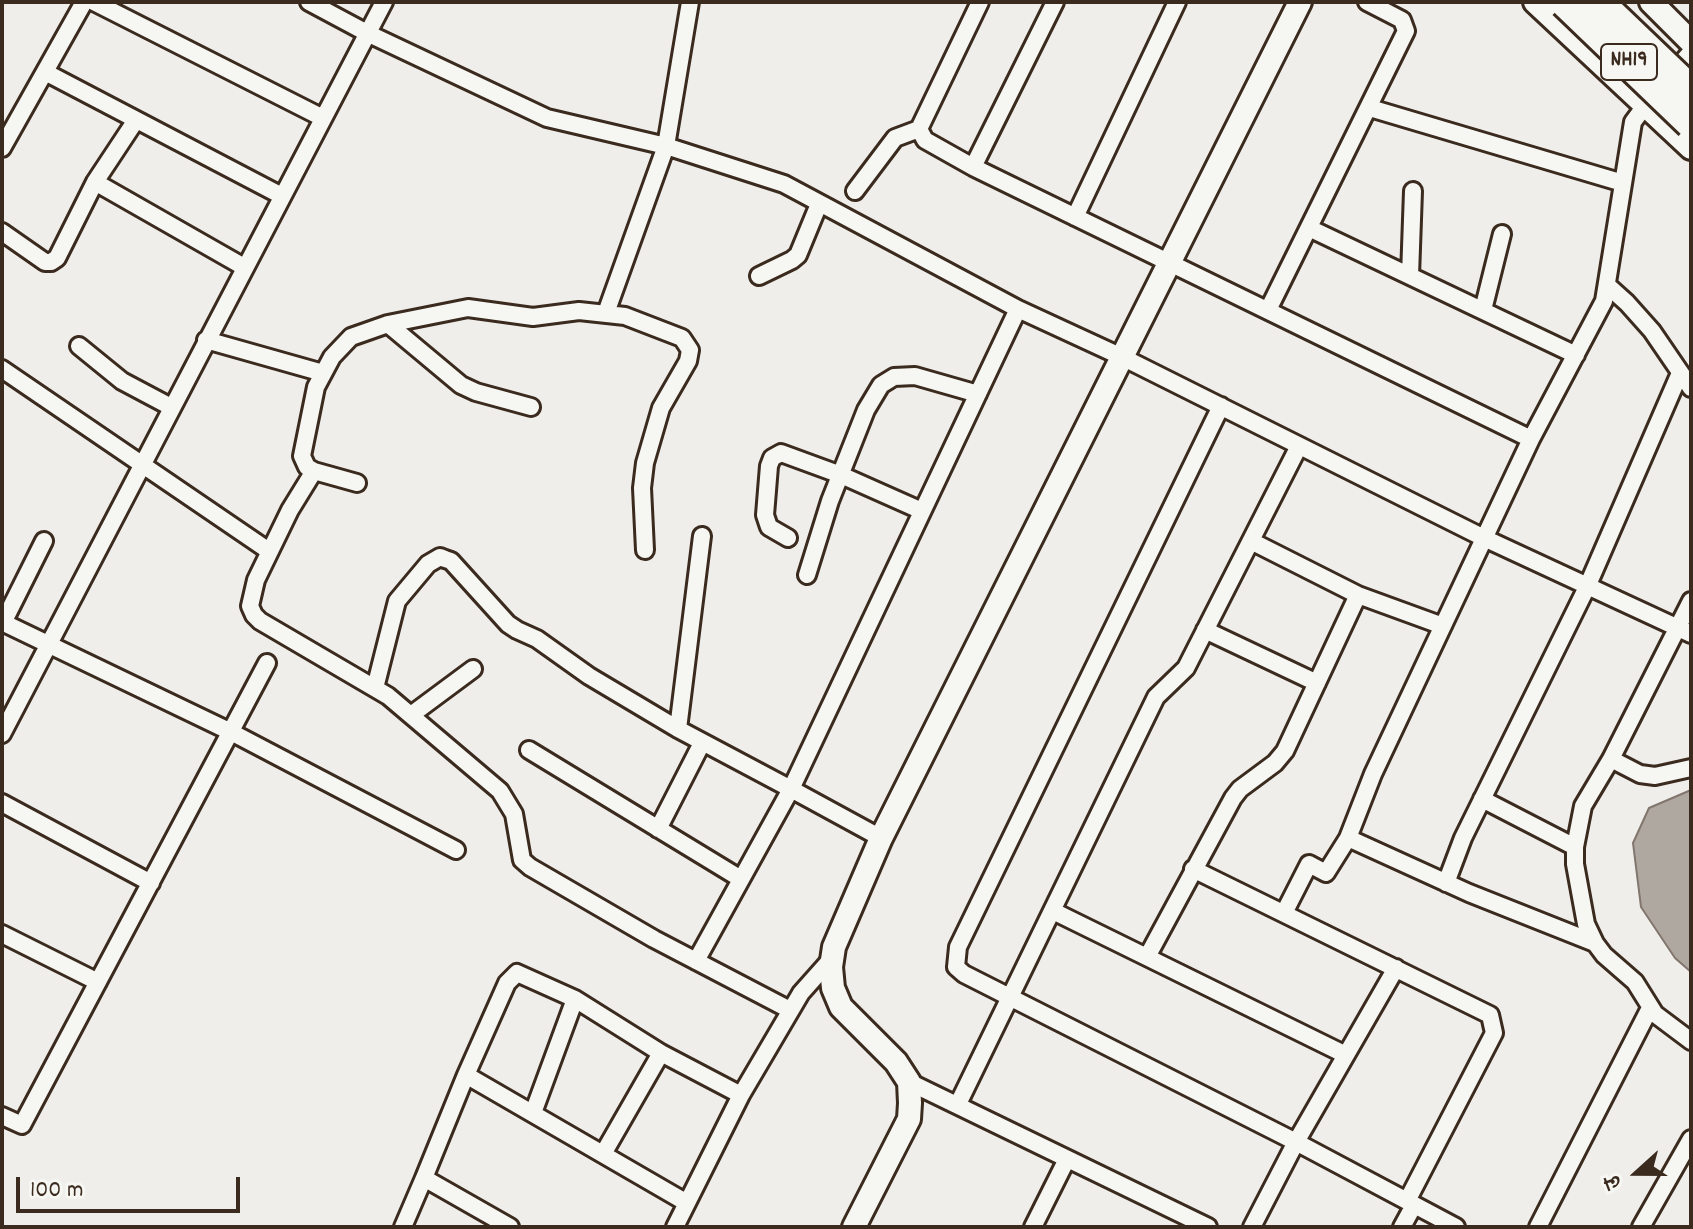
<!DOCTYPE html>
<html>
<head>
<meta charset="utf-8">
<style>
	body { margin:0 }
	#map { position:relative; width:1693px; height:1229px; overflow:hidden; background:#efeeea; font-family:Dekko,"Playpen Sans Deva",sans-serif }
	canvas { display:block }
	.frame { position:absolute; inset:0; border:4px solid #3b2a1e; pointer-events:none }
	.north { position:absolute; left:1597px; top:1133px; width:80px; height:80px; -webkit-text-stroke:6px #f6f6f2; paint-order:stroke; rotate:249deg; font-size:22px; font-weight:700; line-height:32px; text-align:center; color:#3b2a1e }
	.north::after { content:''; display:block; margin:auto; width:28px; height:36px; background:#3b2a1e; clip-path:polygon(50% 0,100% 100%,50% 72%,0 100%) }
	.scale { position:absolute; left:16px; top:1177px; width:224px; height:36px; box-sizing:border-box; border:4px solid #3b2a1e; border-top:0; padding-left:10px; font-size:24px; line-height:28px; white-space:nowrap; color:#3b2a1e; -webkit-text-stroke:6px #f6f6f2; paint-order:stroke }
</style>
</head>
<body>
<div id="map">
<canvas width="1693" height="1229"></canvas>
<div class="frame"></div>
<div class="north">उ</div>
<div class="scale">100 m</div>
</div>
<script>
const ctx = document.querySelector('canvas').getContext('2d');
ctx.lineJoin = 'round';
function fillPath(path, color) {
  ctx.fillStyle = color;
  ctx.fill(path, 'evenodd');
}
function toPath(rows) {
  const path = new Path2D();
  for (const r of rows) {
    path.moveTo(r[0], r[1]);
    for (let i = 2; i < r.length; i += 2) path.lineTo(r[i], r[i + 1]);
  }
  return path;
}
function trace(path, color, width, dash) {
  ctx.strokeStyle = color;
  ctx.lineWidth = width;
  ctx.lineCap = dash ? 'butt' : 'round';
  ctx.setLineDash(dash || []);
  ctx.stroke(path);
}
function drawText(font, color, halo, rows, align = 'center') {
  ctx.font = font + ' Dekko,sans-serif';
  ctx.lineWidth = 6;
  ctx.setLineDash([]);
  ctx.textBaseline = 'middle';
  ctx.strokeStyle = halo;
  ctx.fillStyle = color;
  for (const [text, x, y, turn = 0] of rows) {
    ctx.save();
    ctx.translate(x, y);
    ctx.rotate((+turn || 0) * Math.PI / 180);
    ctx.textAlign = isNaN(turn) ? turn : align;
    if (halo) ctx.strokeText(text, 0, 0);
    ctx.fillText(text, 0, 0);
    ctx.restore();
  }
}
const water = toPath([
	[1691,790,1691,972,1675,958,1641,907,1633,843,1649,808,1691,790]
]);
const street = toPath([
	[94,2,323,118],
	[309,2,367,33,547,118,666,146,784,184,1018,309,1122,357,1484,538,1691,634],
	[1055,2,973,167,1531,439],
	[45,72,282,196],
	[1668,78,1691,52],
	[1370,108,1623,183],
	[2,148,84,2],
	[973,167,925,140,919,129,980,2],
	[95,182,244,267],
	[855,191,895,138,919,129],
	[1075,217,1177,2],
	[1309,228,1576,355],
	[2,232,45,262,51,262,57,258,95,182,136,120],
	[759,276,792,260,798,255,819,204],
	[1410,276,1413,191],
	[1607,285,1627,303,1652,331,1691,388],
	[1268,310,1406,31,1402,20,1367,2],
	[1483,310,1502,234],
	[606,313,666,146,690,2],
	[388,324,461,385,476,392,531,407],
	[206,340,323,373],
	[79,346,122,381,171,407],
	[2,369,269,551],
	[1221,406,958,947,956,967,964,974,1296,1142,1456,1227],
	[314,471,290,510,256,580,250,606,254,615,260,621,388,696,500,791,514,814,522,860,530,867,654,939,790,1010],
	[357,483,314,471,307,467,302,456,316,387,332,357,351,337,388,324,468,308,533,317,579,311,625,316,682,338,690,350,688,361,661,408,645,463,642,488,645,550],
	[788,538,769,527,765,515,769,466,772,458,781,453,841,475,922,511],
	[1251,541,1358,595,1443,626],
	[807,575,830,501,866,410,881,385,894,377,915,376,978,394],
	[1691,601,1611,759,1583,806,1575,847,1575,864,1586,924,1595,943,1604,955,1635,982,1655,1014,1691,1041],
	[2,622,231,732,456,850],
	[3,623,44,541],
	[1205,630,1317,683],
	[375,688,397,601,428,564,440,557,445,559,451,561,508,624,517,630,537,639,589,676,678,729,791,789,696,961],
	[411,715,473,669],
	[678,729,702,536],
	[2,734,384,2],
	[529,750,741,879],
	[1611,759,1640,774,1655,776,1691,768],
	[1482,799,1575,847],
	[2,803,151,883],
	[658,829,702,743],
	[881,838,791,789,1018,309],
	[1348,838,1469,893,1595,943],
	[1193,869,1490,1015,1494,1033,1407,1201],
	[1446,883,1463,838,1587,587,1680,373],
	[1053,911,1346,1055],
	[1284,913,1309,864,1326,873,1348,838,1373,774,1531,439,1604,301,1633,122,1650,99],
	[2,934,98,982],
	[1147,957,1233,798,1240,789,1275,763,1285,751,1358,595],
	[466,1075,507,983,517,973,575,999,661,1053,741,1095,675,1227],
	[909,1082,1208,1227],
	[741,1095,801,993,833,957],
	[958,1104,1156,697,1186,668,1299,446],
	[533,1113,575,999],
	[2,1116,22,1125,267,663],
	[603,1154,661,1053],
	[403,1227,424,1178],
	[510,1227,424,1178,466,1075,687,1203],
	[1033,1227,1067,1159],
	[1252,1227,1296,1142,1396,968],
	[1402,1227,1414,1205],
	[1538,1227,1650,1008],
	[1641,1227,1691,1139]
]);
const secondary = toPath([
	[1535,2,1691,148],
	[1651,2,1691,42],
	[854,1227,909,1119,910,1103,909,1082,896,1062,841,1007,833,988,831,967,834,947,881,838,1300,2]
]);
const highwayBridge = toPath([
	[1565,2,1691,123],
	[1598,2,1691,91]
]);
const shields = [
	[1629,62,56]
];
const shieldNames = [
	["NH19",1629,62]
];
fillPath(water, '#afa8a1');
trace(water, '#81766d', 2);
trace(street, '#3b2a1e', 22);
trace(secondary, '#3b2a1e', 28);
trace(street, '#f6f6f2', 16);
trace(secondary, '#f6f6f2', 22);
trace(highwayBridge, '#3b2a1e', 36, []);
trace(highwayBridge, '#f6f6f2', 30);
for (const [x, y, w] of shields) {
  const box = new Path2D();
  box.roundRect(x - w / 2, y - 18, w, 36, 6);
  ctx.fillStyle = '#f6f6f2';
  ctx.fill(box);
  trace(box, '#3b2a1e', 2);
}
drawText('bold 22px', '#3b2a1e', null, shieldNames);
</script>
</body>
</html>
